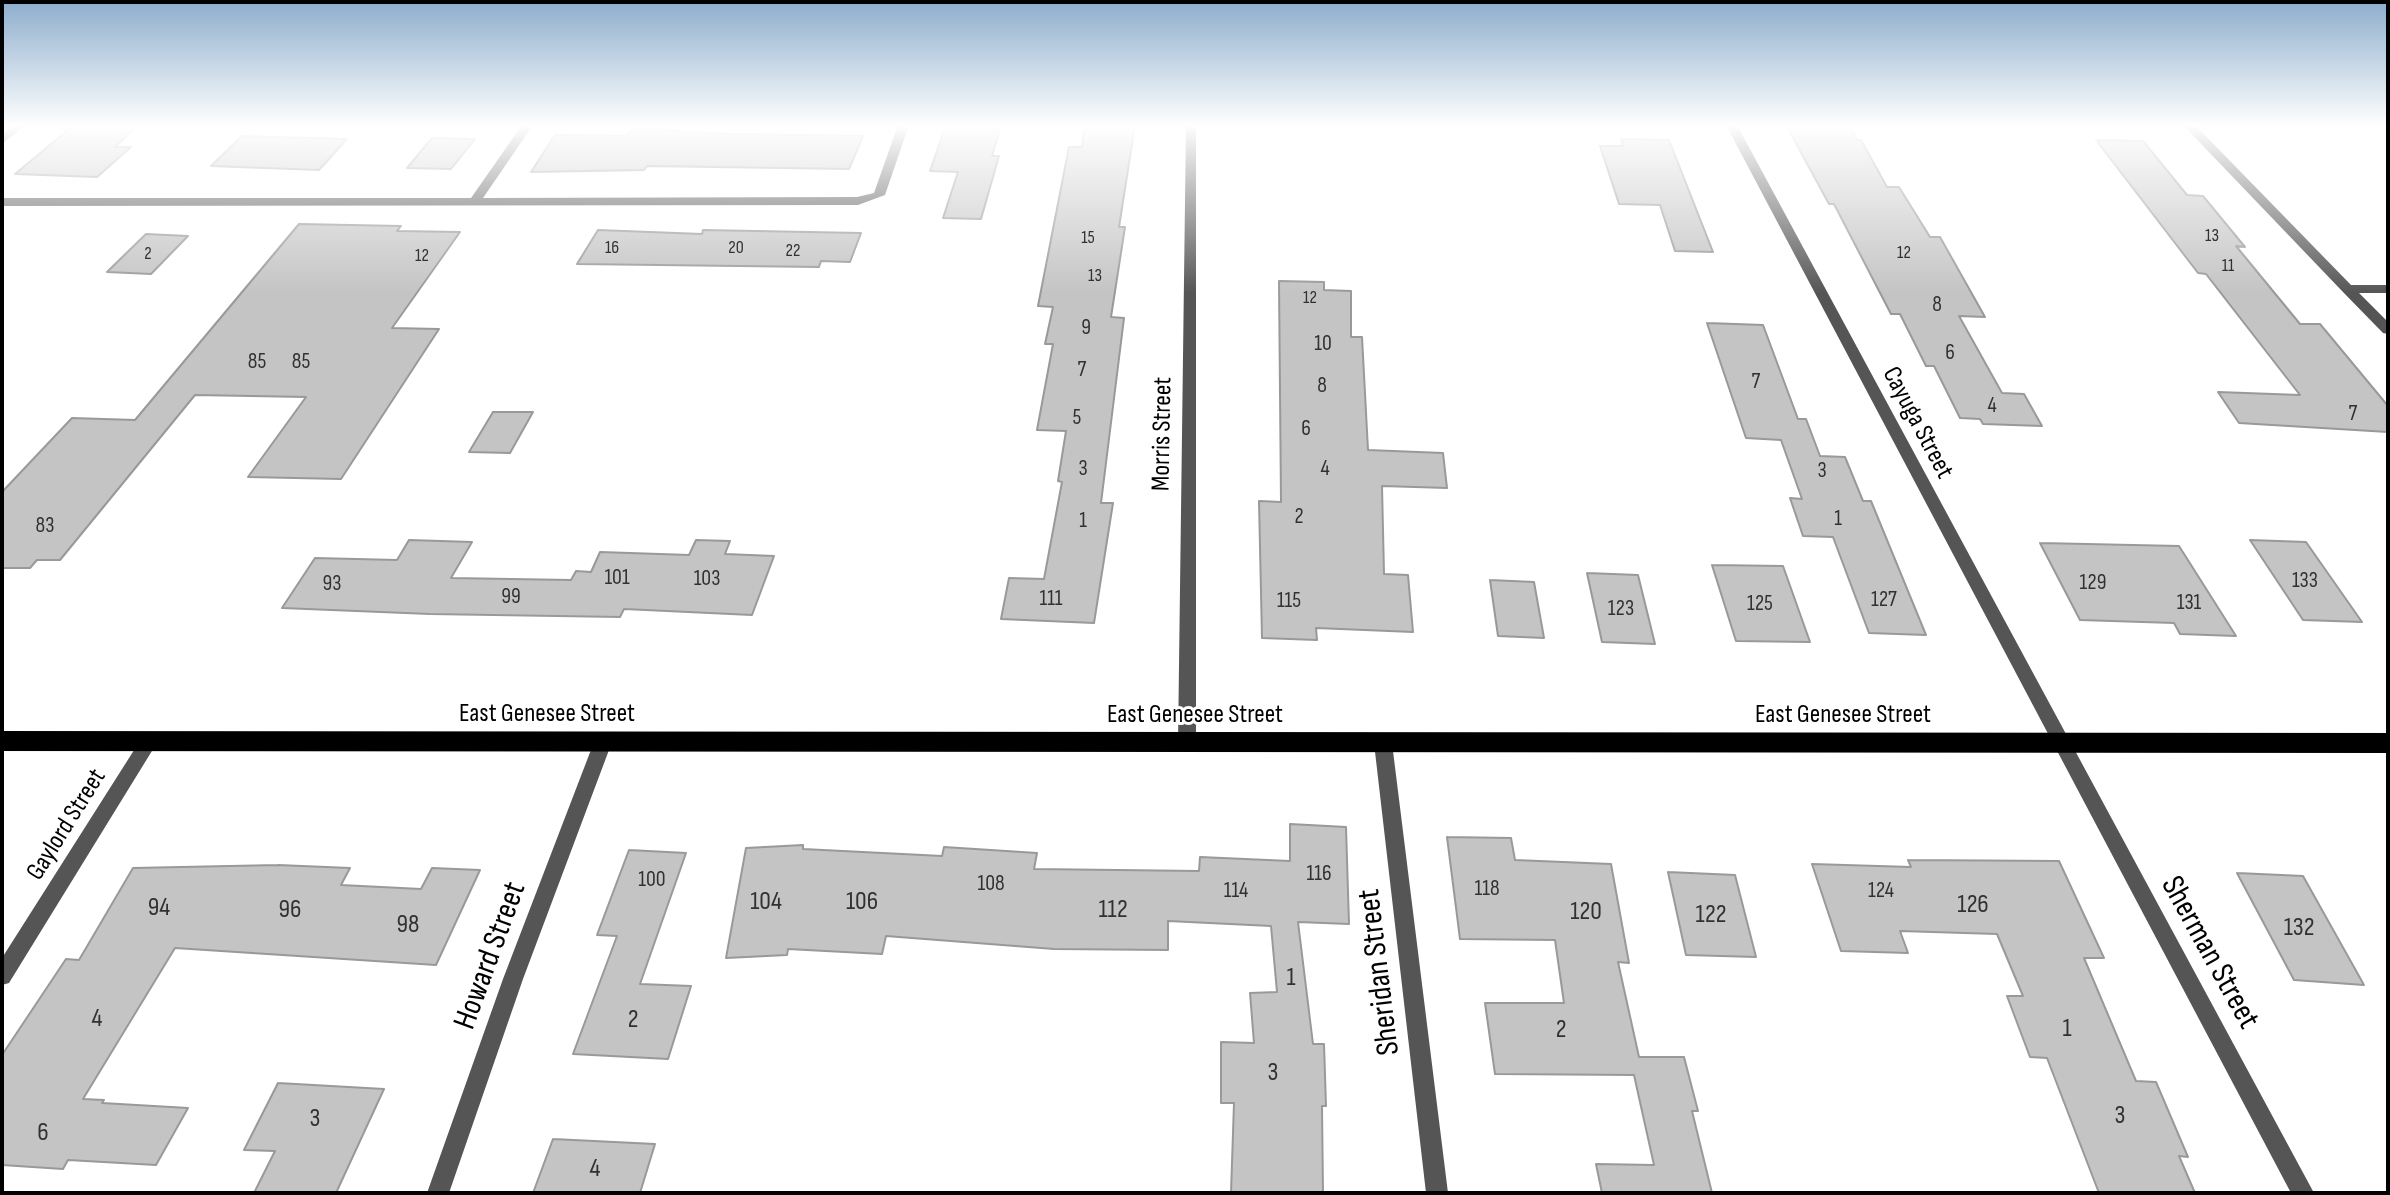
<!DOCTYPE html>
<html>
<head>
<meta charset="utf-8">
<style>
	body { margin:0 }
	#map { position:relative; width:2390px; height:1195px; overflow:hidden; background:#fff; font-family:"Sofia Sans Condensed",sans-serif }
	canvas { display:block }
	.frame { position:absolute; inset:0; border:4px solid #000; pointer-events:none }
</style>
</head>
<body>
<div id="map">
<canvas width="2390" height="1195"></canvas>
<div class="frame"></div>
</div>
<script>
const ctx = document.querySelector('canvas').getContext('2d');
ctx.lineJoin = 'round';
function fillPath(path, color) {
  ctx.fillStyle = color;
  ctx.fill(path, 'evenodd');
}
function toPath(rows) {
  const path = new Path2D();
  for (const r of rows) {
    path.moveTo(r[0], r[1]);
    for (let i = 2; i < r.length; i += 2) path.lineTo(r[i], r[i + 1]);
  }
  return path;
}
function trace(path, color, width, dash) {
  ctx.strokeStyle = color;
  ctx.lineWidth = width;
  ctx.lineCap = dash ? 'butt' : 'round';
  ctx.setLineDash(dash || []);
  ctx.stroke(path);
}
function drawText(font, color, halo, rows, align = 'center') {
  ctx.font = font + ' "Sofia Sans Condensed",sans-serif';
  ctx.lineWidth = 6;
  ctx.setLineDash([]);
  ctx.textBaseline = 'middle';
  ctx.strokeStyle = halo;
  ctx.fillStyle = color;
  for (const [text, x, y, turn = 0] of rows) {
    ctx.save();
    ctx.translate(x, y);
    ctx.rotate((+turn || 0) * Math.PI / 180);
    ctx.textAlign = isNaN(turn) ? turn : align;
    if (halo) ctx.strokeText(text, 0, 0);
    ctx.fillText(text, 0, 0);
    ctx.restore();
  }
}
const building = toPath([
	[74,125,138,125,115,147,131,147,97,177,15,174,74,125],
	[946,125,1001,125,992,156,999,156,981,219,943,218,958,172,930,171,946,125],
	[1085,125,1135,125,1119,227,1125,227,1111,317,1124,318,1101,503,1113,503,1094,623,1001,619,1009,578,1044,579,1062,482,1058,481,1066,431,1037,430,1053,344,1045,344,1053,307,1038,306,1069,147,1082,147,1085,125],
	[1786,125,1849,125,1857,140,1861,140,1887,187,1899,187,1930,237,1940,237,1985,317,1959,316,2002,393,2024,394,2042,426,1983,424,1980,419,1960,418,1934,366,1926,366,1900,314,1891,314,1834,204,1829,204,1786,125],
	[633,128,730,134,863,136,849,169,647,166,644,170,531,172,555,135,627,136,633,128],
	[242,136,347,139,319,170,211,166,242,136],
	[432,138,475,139,451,169,407,168,432,138],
	[1621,139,1669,140,1713,252,1675,251,1660,205,1619,204,1600,146,1623,146,1621,139],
	[2096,140,2143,141,2187,195,2203,196,2245,247,2236,246,2300,324,2320,324,2388,406,2388,432,2239,423,2218,392,2300,395,2206,274,2198,273,2096,140],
	[299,224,401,226,397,231,460,232,392,328,439,329,341,479,248,477,306,397,195,395,60,560,37,560,30,568,2,568,2,492,72,418,135,420,299,224],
	[598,230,702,234,703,230,861,233,850,262,821,261,819,267,577,264,598,230],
	[146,234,188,236,151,274,107,272,146,234],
	[1279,281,1324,282,1324,290,1351,291,1351,337,1362,337,1368,450,1443,453,1447,488,1382,486,1384,574,1408,575,1413,632,1316,628,1317,640,1262,638,1259,501,1281,502,1279,281],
	[1707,323,1763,325,1798,419,1806,419,1820,456,1845,457,1863,501,1871,501,1926,635,1869,633,1833,537,1803,536,1790,498,1802,499,1781,440,1746,438,1707,323],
	[493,412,533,412,510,453,469,452,493,412],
	[409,540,472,542,451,578,571,580,576,571,591,572,600,552,689,555,696,540,730,541,725,554,774,556,752,615,624,609,620,617,430,614,282,608,315,558,397,560,409,540],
	[2250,540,2306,542,2362,622,2303,620,2250,540],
	[2040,543,2179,546,2236,636,2180,634,2174,623,2080,620,2040,543],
	[1712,565,1783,566,1810,642,1736,641,1712,565],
	[1587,573,1638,575,1655,644,1602,642,1587,573],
	[1490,580,1534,582,1544,638,1498,636,1490,580],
	[1290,824,1346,827,1349,924,1298,922,1313,1044,1324,1044,1326,1106,1322,1106,1323,1193,1231,1193,1234,1103,1221,1103,1221,1042,1254,1043,1250,993,1277,992,1271,926,1168,921,1168,950,1054,949,886,936,882,954,788,949,787,955,726,958,746,848,803,845,803,849,942,856,944,847,1037,853,1034,869,1199,871,1200,857,1290,861,1290,824],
	[1447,837,1511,838,1515,860,1611,864,1629,963,1618,962,1639,1057,1684,1057,1698,1111,1692,1111,1712,1193,1602,1193,1596,1164,1654,1165,1634,1075,1495,1074,1485,1003,1564,1003,1555,940,1460,939,1447,837],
	[629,850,686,853,640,984,691,986,668,1059,573,1054,617,936,597,935,629,850],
	[1908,860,2059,861,2104,958,2084,958,2136,1081,2156,1082,2188,1157,2179,1156,2195,1193,2099,1193,2047,1058,2030,1057,2007,996,2023,996,1997,934,1900,931,1908,953,1841,951,1812,864,1911,867,1908,860],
	[278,865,350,868,341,885,421,889,432,868,480,870,436,965,175,948,83,1099,104,1100,102,1103,188,1108,156,1165,68,1160,63,1169,2,1165,2,1055,66,959,79,960,133,868,278,865],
	[1668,872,1735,875,1756,957,1686,955,1668,872],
	[2237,873,2303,876,2364,985,2294,980,2237,873],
	[278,1083,384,1089,336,1193,254,1193,275,1151,244,1150,278,1083],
	[553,1139,655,1144,640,1193,533,1193,553,1139]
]);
const minor = toPath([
	[522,125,533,125,483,198,857,197,874,193,898,125,909,125,885,195,858,205,2,206,2,198,471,198,522,125],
	[1186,125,1196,125,1196,743,1193,748,1187,750,1181,748,1178,743,1186,125],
	[1726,125,1737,125,2314,1193,2291,1193,1726,125],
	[2183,125,2195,125,2351,285,2388,285,2388,293,2359,293,2388,322,2388,334,2383,333,2343,292,2183,125],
	[149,734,155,736,158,741,155,746,9,983,2,985,2,958,143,736,149,734],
	[603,735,609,737,612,742,523,979,449,1193,427,1193,503,979,594,742,597,737,603,735],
	[1383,736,1389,738,1392,743,1448,1193,1426,1193,1374,743,1377,738,1383,736]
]);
const tertiary = toPath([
	[14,125,26,125,2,144,2,135,14,125]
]);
const trunk = toPath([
	[2,731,2388,733,2388,753,2,751,2,731]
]);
const farNumbernames = [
	["13",2212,236],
	["15",1088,238],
	["16",612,248],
	["20",736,248],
	["22",793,251],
	["12",1904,253],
	["2",148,254],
	["12",422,256],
	["11",2228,266],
	["13",1095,276],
	["12",1310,298]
];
const numberNames = [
	["8",1937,305],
	["9",1086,328],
	["10",1323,344],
	["6",1950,353],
	["85",257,362],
	["85",301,362],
	["7",1082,370],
	["7",1756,382],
	["8",1322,386],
	["4",1992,406],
	["7",2353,414],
	["5",1077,418],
	["6",1306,429],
	["3",1083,469],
	["4",1325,469],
	["3",1822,471],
	["2",1299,517],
	["1",1838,519],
	["1",1083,521],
	["83",45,526],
	["101",617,578],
	["103",707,579],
	["133",2305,581],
	["129",2093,583],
	["93",332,584],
	["99",511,597],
	["111",1051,599],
	["127",1884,600],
	["115",1289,601],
	["131",2189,603],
	["125",1760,604],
	["123",1621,609],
	["116",1319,874],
	["100",652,880],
	["108",991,884],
	["118",1487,889],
	["114",1236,891],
	["124",1881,891]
];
const streetNames = [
	["Cayuga Street",1917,423,62],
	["Morris Street",1163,434,-89],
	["East Genesee Street",547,714],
	["East Genesee Street",1195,715],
	["East Genesee Street",1843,715],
	["Gaylord Street",67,825,-58]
];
const nearNumbernames = [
	["104",766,902],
	["106",862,902],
	["126",1973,905],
	["94",159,908],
	["96",290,910],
	["112",1113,910],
	["120",1586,912],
	["122",1711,915],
	["98",408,925],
	["132",2299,928],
	["1",1291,978],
	["4",97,1019],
	["2",633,1020],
	["1",2067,1029],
	["2",1561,1030],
	["3",1273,1073],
	["3",2120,1116],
	["3",315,1119],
	["6",43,1133],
	["4",595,1169]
];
const nearStreetnames = [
	["Sherman Street",2209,953,61],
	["Howard Street",491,956,-70],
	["Sheridan Street",1380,972,-97]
];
fillPath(building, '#c4c4c4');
trace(building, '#999', 2);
fillPath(minor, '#555');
fillPath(tertiary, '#555');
fillPath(trunk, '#000');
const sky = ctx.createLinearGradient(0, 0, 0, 293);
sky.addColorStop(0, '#8cadcc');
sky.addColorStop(0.43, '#fff');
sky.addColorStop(1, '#ffffff00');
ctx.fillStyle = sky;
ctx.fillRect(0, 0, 2390, 293);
drawText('18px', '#313131', null, farNumbernames);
drawText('22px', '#313131', null, numberNames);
drawText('26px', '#000', '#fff', streetNames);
drawText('26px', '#313131', null, nearNumbernames);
drawText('32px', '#000', '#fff', nearStreetnames);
</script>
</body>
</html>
